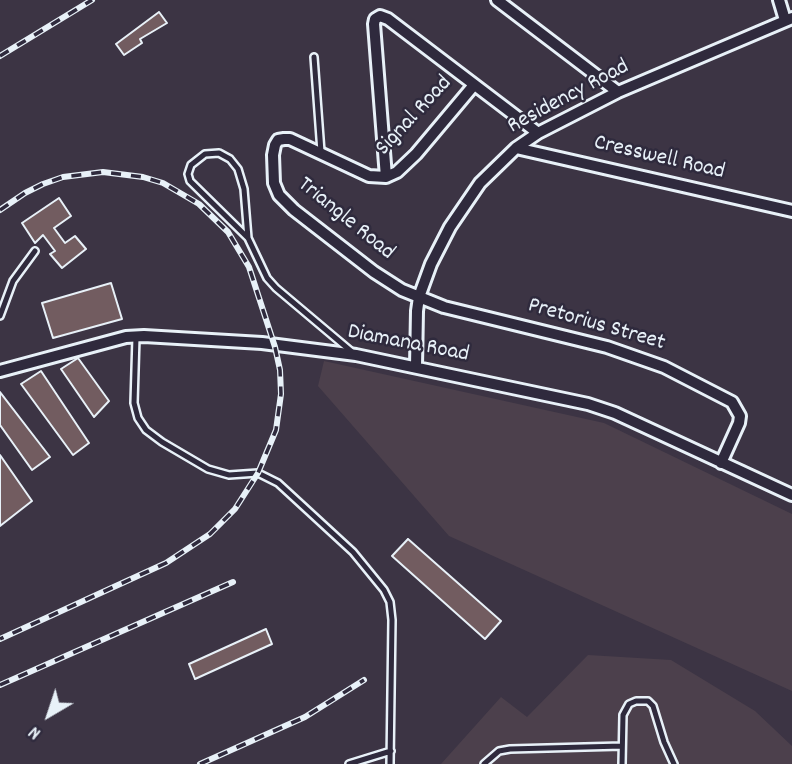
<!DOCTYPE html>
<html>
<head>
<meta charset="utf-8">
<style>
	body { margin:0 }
	#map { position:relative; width:792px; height:764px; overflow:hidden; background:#3c3444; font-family:Dekko,sans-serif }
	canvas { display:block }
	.north { position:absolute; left:14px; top:680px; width:70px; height:70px; -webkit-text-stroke:5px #2f2a3d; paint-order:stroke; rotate:219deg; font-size:19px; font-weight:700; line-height:28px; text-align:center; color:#e8f1f8 }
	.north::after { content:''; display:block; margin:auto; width:24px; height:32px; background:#e8f1f8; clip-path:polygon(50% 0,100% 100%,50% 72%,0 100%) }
</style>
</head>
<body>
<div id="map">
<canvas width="792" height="764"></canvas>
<div class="north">N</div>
</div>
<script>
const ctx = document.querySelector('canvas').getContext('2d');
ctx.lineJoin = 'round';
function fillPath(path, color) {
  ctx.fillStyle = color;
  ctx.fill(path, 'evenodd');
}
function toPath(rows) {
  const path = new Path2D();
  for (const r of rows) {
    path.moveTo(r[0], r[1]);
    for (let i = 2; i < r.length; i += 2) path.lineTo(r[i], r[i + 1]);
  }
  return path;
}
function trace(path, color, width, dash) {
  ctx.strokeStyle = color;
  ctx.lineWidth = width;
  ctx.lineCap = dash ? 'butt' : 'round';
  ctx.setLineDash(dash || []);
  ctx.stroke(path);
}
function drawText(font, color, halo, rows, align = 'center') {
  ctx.font = font + ' Dekko,sans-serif';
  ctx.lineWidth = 5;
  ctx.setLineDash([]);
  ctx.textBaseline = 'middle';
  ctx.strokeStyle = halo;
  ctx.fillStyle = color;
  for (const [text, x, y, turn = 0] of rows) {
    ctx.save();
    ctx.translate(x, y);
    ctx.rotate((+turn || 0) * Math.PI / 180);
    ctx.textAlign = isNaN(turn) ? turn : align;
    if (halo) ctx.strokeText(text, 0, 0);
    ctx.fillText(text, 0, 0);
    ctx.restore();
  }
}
const built = toPath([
	[324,361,604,423,792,514,792,691,449,536,318,386],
	[588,655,671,660,755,711,792,746,792,764,441,764,501,697,527,717]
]);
const building = toPath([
	[159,12,167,23,140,39,142,43,124,55,116,44,159,12],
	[59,198,71,216,54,228,65,243,75,236,86,249,62,268,50,254,55,251,43,235,35,243,22,223,59,198],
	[111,283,122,319,53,338,42,303,111,283],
	[78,358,109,401,94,417,61,369,78,358],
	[41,371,89,443,73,455,21,384,41,371],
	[0,392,50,457,32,470,0,425,0,392],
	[0,455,32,501,0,526,0,455],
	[408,539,501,621,485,639,392,556,408,539],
	[266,629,272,644,195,679,189,664,266,629]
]);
const service = toPath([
	[314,57,321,152],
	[248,238,244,189,238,169,230,159,219,153,205,154,191,165,188,174,190,181,248,238,267,278,276,288,352,352],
	[0,316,13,281,35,251],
	[136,337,134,403,138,418,146,430,162,442,208,469,229,475,258,473,278,483,353,552,384,590,390,602,392,620,390,764],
	[349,764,391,751],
	[484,764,499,751,510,749,622,746],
	[622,764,623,715,629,704,636,701,648,701,653,706,664,742,674,764]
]);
const minor = toPath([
	[497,0,618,92],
	[779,0,785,20],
	[538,133,388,19,380,16,375,19,374,24,386,177,369,176,290,139,284,139,278,140,275,145,273,155,274,183,279,195,294,210,374,272,402,290,444,307,607,347,664,367,732,402,740,416,739,423,721,463],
	[516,148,792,211],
	[386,177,397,172,416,154,474,85],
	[416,366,417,311,419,297,431,264,450,227,480,183,516,148,538,133,618,92,792,18],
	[0,371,126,337,144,336,262,343,356,355,588,404,615,413,792,495]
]);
const rail = toPath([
	[0,56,92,0],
	[0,210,25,193,43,184,63,177,103,172,143,177,163,183,199,204,228,232,249,267,275,347,280,370,281,394,276,430,258,473,235,509,210,534,166,563,0,639],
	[0,685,233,582],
	[200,764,305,717,364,680]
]);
const streetNames = [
	["Residency Road",569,98,-28],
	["Signal Road",415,117,-47],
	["Cresswell Road",659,159,13],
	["Triangle Road",345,220,39],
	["Pretorius Street",596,326,16],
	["Diamana Road",408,345,11]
];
fillPath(built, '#4c404c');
fillPath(building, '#725c60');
trace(building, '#e8f1f8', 2);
trace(service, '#e8f1f8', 10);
trace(minor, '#e8f1f8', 16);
trace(service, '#2f2a3d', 5);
trace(minor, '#2f2a3d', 10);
trace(rail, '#e8f1f8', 6);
trace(rail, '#2f2a3d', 3.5, [10]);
drawText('23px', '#e8f1f8', '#2f2a3d', streetNames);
</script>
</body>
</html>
